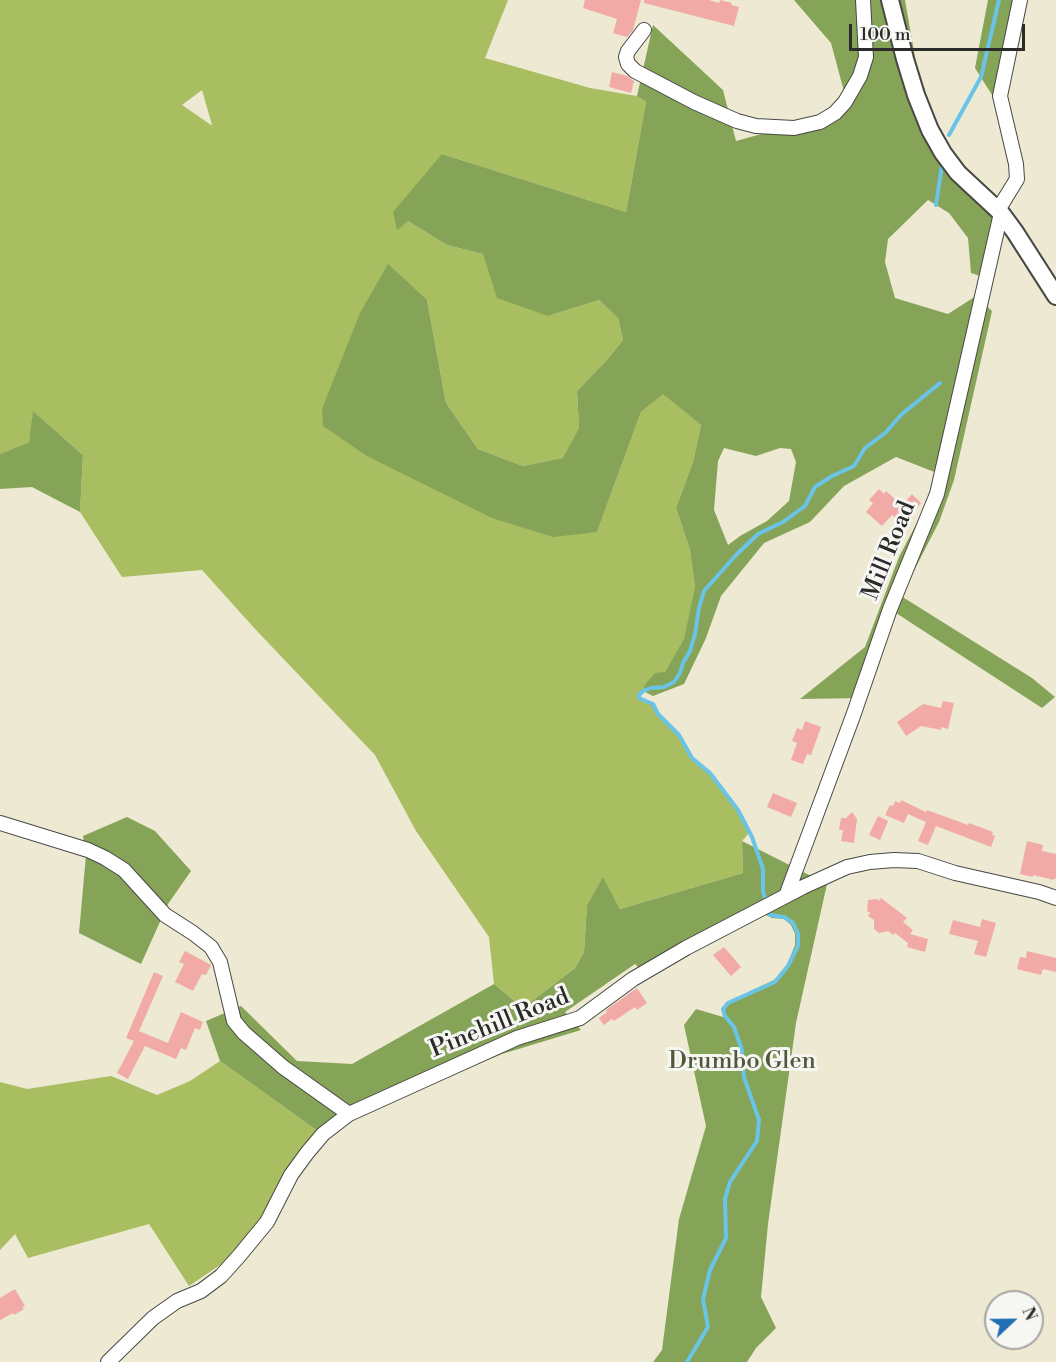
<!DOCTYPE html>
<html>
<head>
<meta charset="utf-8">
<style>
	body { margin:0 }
	#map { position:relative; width:1056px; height:1362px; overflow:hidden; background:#ede9d3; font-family:"Libre Bodoni",serif }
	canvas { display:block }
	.north { position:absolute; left:984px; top:1290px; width:60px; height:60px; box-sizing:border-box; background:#f6f6f2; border:2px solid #a5a5a2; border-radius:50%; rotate:68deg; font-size:16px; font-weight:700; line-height:24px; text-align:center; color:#2b2b2b }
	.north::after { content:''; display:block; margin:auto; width:21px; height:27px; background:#1f6fb2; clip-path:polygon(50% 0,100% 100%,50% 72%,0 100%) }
	.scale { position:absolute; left:849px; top:24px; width:176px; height:27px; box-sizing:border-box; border:3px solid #2b2b2b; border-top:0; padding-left:8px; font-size:18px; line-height:21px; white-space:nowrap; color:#2b2b2b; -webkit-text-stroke:4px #f6f6f2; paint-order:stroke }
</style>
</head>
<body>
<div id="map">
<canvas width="1056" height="1362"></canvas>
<div class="north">N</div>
<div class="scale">100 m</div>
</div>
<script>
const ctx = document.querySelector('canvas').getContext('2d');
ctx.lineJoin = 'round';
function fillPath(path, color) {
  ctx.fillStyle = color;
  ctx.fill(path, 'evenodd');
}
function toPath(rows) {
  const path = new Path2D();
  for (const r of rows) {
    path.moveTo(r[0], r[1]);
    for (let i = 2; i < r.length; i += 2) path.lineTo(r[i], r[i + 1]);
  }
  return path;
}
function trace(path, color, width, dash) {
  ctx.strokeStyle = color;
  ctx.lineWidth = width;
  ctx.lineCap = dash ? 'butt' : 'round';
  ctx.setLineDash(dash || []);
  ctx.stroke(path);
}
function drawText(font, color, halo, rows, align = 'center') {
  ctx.font = font + ' "Libre Bodoni",serif';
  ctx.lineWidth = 6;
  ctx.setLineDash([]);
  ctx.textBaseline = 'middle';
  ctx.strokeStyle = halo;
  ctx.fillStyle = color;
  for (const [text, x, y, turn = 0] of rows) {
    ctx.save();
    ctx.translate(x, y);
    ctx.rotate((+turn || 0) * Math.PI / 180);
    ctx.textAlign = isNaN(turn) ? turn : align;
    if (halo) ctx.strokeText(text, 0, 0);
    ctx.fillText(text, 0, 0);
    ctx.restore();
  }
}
const green = toPath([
	[0,0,508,0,485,58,590,88,637,96,646,102,626,212,442,154,408,221,447,245,483,254,548,316,599,300,618,318,623,340,606,361,577,391,579,428,564,458,523,466,478,449,446,403,427,300,322,409,597,532,641,412,663,393,701,425,693,462,676,508,690,550,695,587,685,639,665,672,644,686,643,691,639,695,639,698,653,704,658,714,679,735,692,758,710,773,738,810,750,832,742,841,743,873,620,909,603,878,587,905,584,952,575,968,523,1008,494,984,489,937,416,831,375,755,256,630,202,570,122,577,80,512,83,455,34,412,29,442,0,454],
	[202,90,212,125,211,125,182,105],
	[220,1061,319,1132,265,1218,226,1261,189,1286,149,1224,28,1258,15,1234,0,1250,0,1082,27,1089,111,1076,157,1095,190,1081]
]);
const forest = toPath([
	[794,0,905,0,916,63,935,121,963,168,991,191,994,219,980,276,971,273,968,238,949,213,928,200,888,239,885,262,895,298,948,314,976,296,992,311,954,480,939,522,901,596,1032,678,1055,697,1042,708,896,613,864,698,800,699,865,647,899,557,931,496,937,473,896,457,844,486,810,522,764,543,721,596,706,638,684,684,653,696,643,691,644,686,655,673,665,672,684,639,695,587,690,550,676,508,693,462,701,425,663,394,641,412,597,532,553,537,492,518,367,456,323,426,322,409,360,313,388,264,427,300,446,403,478,449,523,466,563,458,579,428,577,391,606,361,623,340,618,318,599,300,548,316,497,298,483,254,447,245,408,221,397,230,393,212,442,154,626,212,646,102,637,96,653,25,723,90,736,141,849,110,831,43],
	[724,448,756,456,780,448,791,449,796,462,789,501,767,521,740,536,728,545,714,510,718,461],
	[988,0,1016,0,994,98,975,68],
	[33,411,83,455,80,512,32,487,0,489,0,454,29,442],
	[127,817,155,831,191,871,168,904,141,964,79,933,86,855,83,836],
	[742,841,827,884,796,1023,768,1224,761,1297,776,1328,756,1348,747,1362,653,1362,662,1350,679,1219,706,1126,684,1025,696,1009,723,1017,722,1009,727,1002,774,980,787,965,795,945,795,934,791,925,784,919,772,918,764,914,647,976,635,964,565,1012,581,1030,502,1054,319,1132,220,1061,206,1021,241,1006,297,1061,352,1064,494,984,523,1008,575,968,584,952,587,905,603,877,620,909,743,873]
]);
const stream = toPath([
	[949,135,981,77,999,0],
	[936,205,942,165],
	[687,1362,708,1327,703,1299,710,1270,726,1238,725,1199,730,1182,757,1141,759,1120,744,1077,742,1050,734,1027,725,1016,723,1009,728,1003,775,982,788,966,798,946,798,934,793,923,784,917,770,915,763,891,763,869,752,837,738,810,710,773,692,758,679,735,658,714,653,704,639,698,639,695,643,691,651,688,664,687,674,682,680,673,683,663,690,651,695,634,699,608,704,591,736,555,758,534,783,522,805,506,815,487,832,476,854,466,865,448,885,433,902,414,940,383]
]);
const building = toPath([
	[585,0,641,0,633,30,627,37,613,33,617,19,583,8],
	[644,0,709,0,719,3,720,0,732,3,731,5,739,7,734,26,644,3],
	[612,72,627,76,634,81,631,93,609,87],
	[879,489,884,494,886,491,902,505,912,494,921,503,902,524,892,515,882,526,866,512,873,503,869,500],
	[943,701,954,703,948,729,941,727,941,730,921,726,906,736,897,722,923,704,941,708],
	[805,721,821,727,811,755,807,754,803,764,791,760,797,743,792,741,797,728,802,730],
	[773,793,797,803,791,817,767,807],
	[901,800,926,812,927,810,968,825,969,823,993,832,992,835,995,836,991,847,936,826,928,845,918,841,926,822,908,814,904,823,885,815,890,805,893,806,895,801,900,803],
	[852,812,857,819,854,843,841,841,843,830,839,830,841,818,846,818],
	[878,816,888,821,880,840,869,835],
	[1027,841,1043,845,1042,851,1056,854,1056,879,1054,878,1054,880,1033,875,1033,877,1020,874],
	[881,898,907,918,903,922,913,930,910,934,928,939,925,952,907,947,908,943,895,933,893,935,888,931,879,933,874,929,874,920,868,916,870,913,867,911,868,900,877,899,879,901],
	[982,919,996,923,986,957,974,954,978,941,949,934,953,920,980,927],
	[724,947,741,967,731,976,713,955],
	[185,951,211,965,206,975,202,974,193,991,175,982,184,964,179,962],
	[1027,951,1056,958,1056,972,1043,969,1041,975,1017,969,1020,957,1026,958],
	[154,972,163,976,139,1031,168,1043,181,1012,203,1022,200,1030,195,1028,186,1050,181,1048,176,1059,145,1046,128,1079,117,1073,134,1041,126,1038],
	[637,988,647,1003,637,1010,635,1007,614,1021,612,1019,604,1025,599,1018,607,1012,606,1010],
	[15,1289,25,1306,22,1307,24,1309,14,1315,13,1313,0,1320,0,1298]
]);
const minor = toPath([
	[644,30,628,51,626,57,628,64,635,71,694,102,737,121,756,126,794,128,820,122,835,113,845,102,860,76,866,57,863,0],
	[998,210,1017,179,1016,164,1000,96,1020,0],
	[0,823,88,850,105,858,124,870,165,915,193,933,211,947,220,962,234,1021,244,1033,283,1067,349,1114],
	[786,896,853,716,890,609,937,494,1001,213],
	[108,1362,153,1318,177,1301,201,1291,221,1276,239,1256,267,1222,291,1175,307,1153,323,1134,349,1114,517,1038,580,1018,633,979,686,948,803,887,847,867,870,862,894,860,918,861,955,873,1039,892,1056,898]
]);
const major = toPath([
	[890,0,905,59,916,95,930,130,943,153,958,173,1001,213,1015,232,1056,296]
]);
const streetNames = [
	["Mill Road",890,551,-68],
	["Pinehill Road",500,1024,-22]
];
const parkNames = [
	["Drumbo Glen",742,1062]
];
fillPath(green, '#a9bd61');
fillPath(forest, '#86a457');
trace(stream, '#6ac4e8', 4);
fillPath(building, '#f2aaa7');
trace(minor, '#484844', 16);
trace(major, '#484844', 20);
trace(minor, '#fff', 14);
trace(major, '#fff', 16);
drawText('24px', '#2b2b2b', '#f6f6f2', streetNames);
drawText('24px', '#51573b', '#f6f6f2', parkNames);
</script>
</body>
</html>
